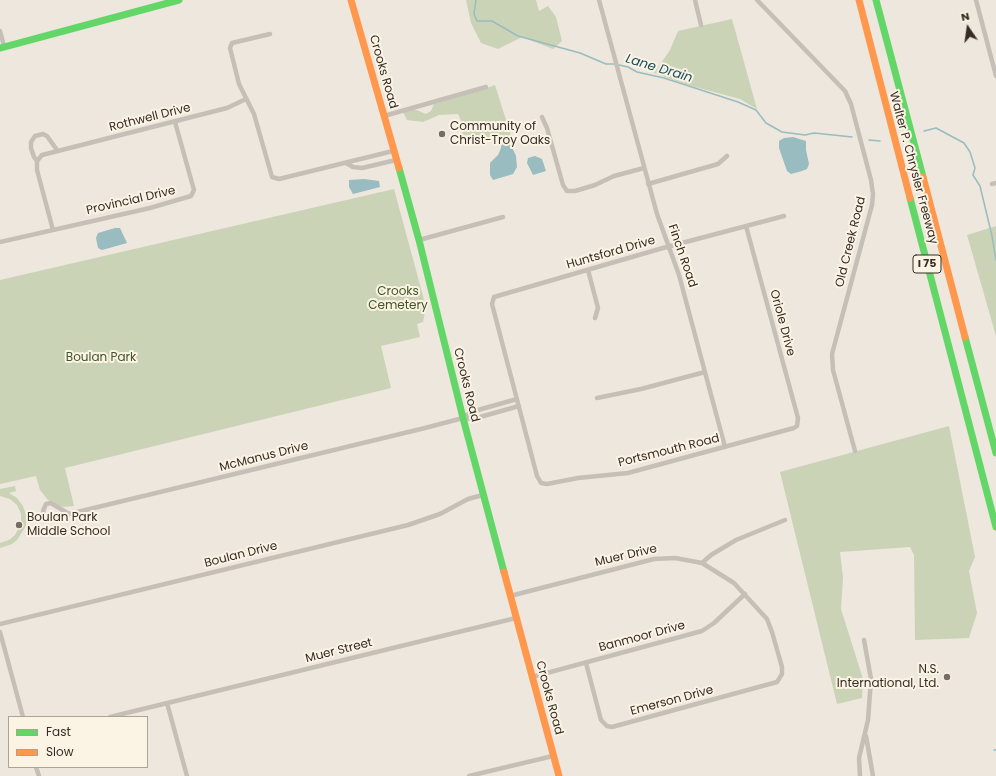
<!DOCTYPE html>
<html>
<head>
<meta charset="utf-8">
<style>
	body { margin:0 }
	#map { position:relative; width:996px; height:776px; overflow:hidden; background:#ede7dd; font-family:Poppins,sans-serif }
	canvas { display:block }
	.legend { position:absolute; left:8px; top:716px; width:140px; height:52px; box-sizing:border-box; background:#fbf3e4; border:1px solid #aca398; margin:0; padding:5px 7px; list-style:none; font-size:12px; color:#362c25 }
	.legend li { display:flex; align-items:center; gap:8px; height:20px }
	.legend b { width:20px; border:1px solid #aca398 }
	.north { position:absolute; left:948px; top:8px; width:40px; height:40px; -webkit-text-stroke:3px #fbf3e4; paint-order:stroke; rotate:347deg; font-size:11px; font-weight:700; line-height:16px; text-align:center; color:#362c25 }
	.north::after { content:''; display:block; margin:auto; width:14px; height:18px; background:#362c25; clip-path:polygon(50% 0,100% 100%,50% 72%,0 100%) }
</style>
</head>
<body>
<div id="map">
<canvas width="996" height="776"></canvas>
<ul class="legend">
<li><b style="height:5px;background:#63d668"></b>Fast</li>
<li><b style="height:5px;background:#ff974d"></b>Slow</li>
</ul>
<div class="north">N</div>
</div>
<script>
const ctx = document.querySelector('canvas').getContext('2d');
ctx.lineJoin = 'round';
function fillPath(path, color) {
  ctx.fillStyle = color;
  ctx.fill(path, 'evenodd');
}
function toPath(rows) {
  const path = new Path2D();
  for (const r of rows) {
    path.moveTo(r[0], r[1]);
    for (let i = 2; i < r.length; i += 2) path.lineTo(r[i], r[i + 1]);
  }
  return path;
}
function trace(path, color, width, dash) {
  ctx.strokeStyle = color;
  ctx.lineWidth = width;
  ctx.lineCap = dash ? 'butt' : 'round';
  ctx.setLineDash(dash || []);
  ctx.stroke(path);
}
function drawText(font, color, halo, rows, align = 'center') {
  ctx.font = font + ' Poppins,sans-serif';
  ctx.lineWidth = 4;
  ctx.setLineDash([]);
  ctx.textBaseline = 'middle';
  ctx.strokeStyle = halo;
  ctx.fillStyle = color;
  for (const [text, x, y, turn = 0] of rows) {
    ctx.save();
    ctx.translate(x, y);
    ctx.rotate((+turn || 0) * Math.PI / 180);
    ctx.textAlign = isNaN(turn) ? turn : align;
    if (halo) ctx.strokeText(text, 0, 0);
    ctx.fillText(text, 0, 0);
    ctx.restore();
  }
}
const green = toPath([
	[466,0,536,0,539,11,548,6,556,17,562,41,553,49,522,37,498,49,481,43,471,23],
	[732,19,757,109,740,99,688,85,654,73,670,50,678,31],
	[495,85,513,142,482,140,462,136,462,123,458,114,439,115,423,122,407,120,403,112,414,109,426,114,431,111,434,104,479,91],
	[394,189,426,307,423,322,417,324,420,337,381,346,391,388,65,468,74,506,63,507,48,500,40,490,36,476,0,484,0,280],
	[996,226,996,336,967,235],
	[949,426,975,557,969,571,977,613,969,638,915,640,914,555,910,547,840,552,843,578,841,609,863,679,862,698,837,704,780,472],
	[15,486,16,491,9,493,17,498,23,506,26,515,26,526,17,540,12,544,0,548,0,543,9,540,15,535,21,523,21,514,17,505,10,499,0,496,0,489]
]);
const water = toPath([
	[793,137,806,141,806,150,809,164,807,169,802,171,791,174,787,171,779,148,779,141,784,138],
	[501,141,511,145,516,156,517,167,513,174,493,180,490,175,490,163,498,155,501,148],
	[535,156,542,159,546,171,533,175,527,163,528,158],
	[364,179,379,181,380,187,353,194,349,187,349,180],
	[115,228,120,228,127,243,102,250,98,248,96,238,98,233]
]);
const stream = toPath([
	[476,0,474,14,477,21,492,21,518,36,580,53,606,64,615,64],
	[619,65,628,67,637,72,664,78,738,102,756,110,766,123,782,132,805,135,814,133,852,137],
	[924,131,936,128,964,143,970,152,975,168,973,175,980,186,992,236,996,260],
	[869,140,880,141],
	[994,750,996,750]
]);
const street = toPath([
	[599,0,657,214,679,275,725,447],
	[695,0,701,25],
	[757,0,845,91,851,104,871,180,873,194,872,205,832,354,833,370,855,451],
	[976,0,996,76],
	[0,31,4,46],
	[270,34,232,43,230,48,239,84,254,114,272,177,279,179,393,151],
	[384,116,486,87],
	[542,117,547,128,563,185,567,191,575,191,595,185,614,176,644,168],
	[37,161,34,157,31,148,31,142,35,136,43,134,47,136,57,150],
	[346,163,353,167,362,168,396,160],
	[648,184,718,164,727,156],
	[992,184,996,183],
	[746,226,798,418,797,426,794,428,628,473,578,478,547,484,541,483,537,476,492,304,494,297,663,248,784,216],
	[53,230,37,170,37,161,42,155,227,108,246,99],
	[419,240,503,217],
	[0,242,150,208,191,196,194,190,175,122],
	[588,270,598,308,595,318],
	[597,398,641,389,705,372],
	[463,418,471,412,517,399],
	[69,514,51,503,46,504,43,511,46,518,51,519,69,514,425,428,463,418,473,419,519,406],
	[510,596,654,559,675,558,702,563,711,555,736,540,785,520],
	[0,624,408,525,440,514,468,499,483,495],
	[0,632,23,717],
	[586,663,601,720,607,726,612,727,777,682,782,674,782,667,772,632,767,619,734,583,702,563],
	[532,677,702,631,714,623,745,594],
	[167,703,187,776],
	[110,717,516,618],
	[866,736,873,776],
	[36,767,39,776],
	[469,776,553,756],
	[860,776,859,758,868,720,871,679,864,640]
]);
const fast = toPath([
	[876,0,923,177],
	[0,48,179,0],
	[399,168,419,240,463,418,504,572],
	[910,198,996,527],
	[965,337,996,453]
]);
const slow = toPath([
	[351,0,399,168],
	[859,0,910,198],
	[923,177,965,337],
	[504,572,559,776]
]);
const markers = [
	[442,134,4,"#766d65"],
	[19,525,4,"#766d65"],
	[947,677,4,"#766d65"]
];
const shields = [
	[927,264,28]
];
const shieldNames = [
	["I 75",927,264]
];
const streetNames = [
	["Crooks Road",383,72,74],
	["Rothwell Drive",150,118,-14],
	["Walter P. Chrysler Freeway",913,168,75],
	["Provincial Drive",131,201,-13],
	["Old Creek Road",851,242,-76],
	["Huntsford Drive",611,253,-16],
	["Finch Road",682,256,71],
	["Oriole Drive",782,323,75],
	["Crooks Road",466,385,76],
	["Portsmouth Road",669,451,-14],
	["McManus Drive",264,457,-14],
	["Boulan Drive",241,555,-14],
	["Muer Drive",626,556,-13],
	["Banmoor Drive",642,637,-15],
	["Muer Street",339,651,-14],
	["Crooks Road",549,698,75],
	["Emerson Drive",672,701,-15]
];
const poiNames = [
	["Community of",450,127],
	["Christ-Troy Oaks",450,141],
	["Boulan Park",27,518],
	["Middle School",27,532],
	["N.S.",939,670,"right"],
	["International, Ltd.",939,684,"right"]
];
const parkNames = [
	["Crooks",398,292],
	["Cemetery",398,306],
	["Boulan Park",101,358]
];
const waterNames = [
	["Lane Drain",659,69,17]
];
fillPath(green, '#cbd3b6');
fillPath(water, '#98bcbf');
trace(stream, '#98bcbf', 1.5);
trace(street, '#c5bfb7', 4.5);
trace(fast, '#63d668', 7);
trace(slow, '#ff974d', 7);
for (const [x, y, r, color] of markers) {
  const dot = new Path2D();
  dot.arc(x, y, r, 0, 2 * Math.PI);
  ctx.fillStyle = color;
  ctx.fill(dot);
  trace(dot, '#fbf3e4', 1.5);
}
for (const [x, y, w] of shields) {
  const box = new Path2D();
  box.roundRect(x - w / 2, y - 9, w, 18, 3);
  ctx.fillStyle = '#fbf3e4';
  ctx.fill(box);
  trace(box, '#362c25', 1);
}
drawText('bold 11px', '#362c25', null, shieldNames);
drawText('12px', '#362c25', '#fbf3e4', streetNames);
drawText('12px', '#362c25', '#fbf3e4', poiNames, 'left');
drawText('12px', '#405627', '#fbf3e4', parkNames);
drawText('italic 13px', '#184f5b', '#fbf3e4', waterNames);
</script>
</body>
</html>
